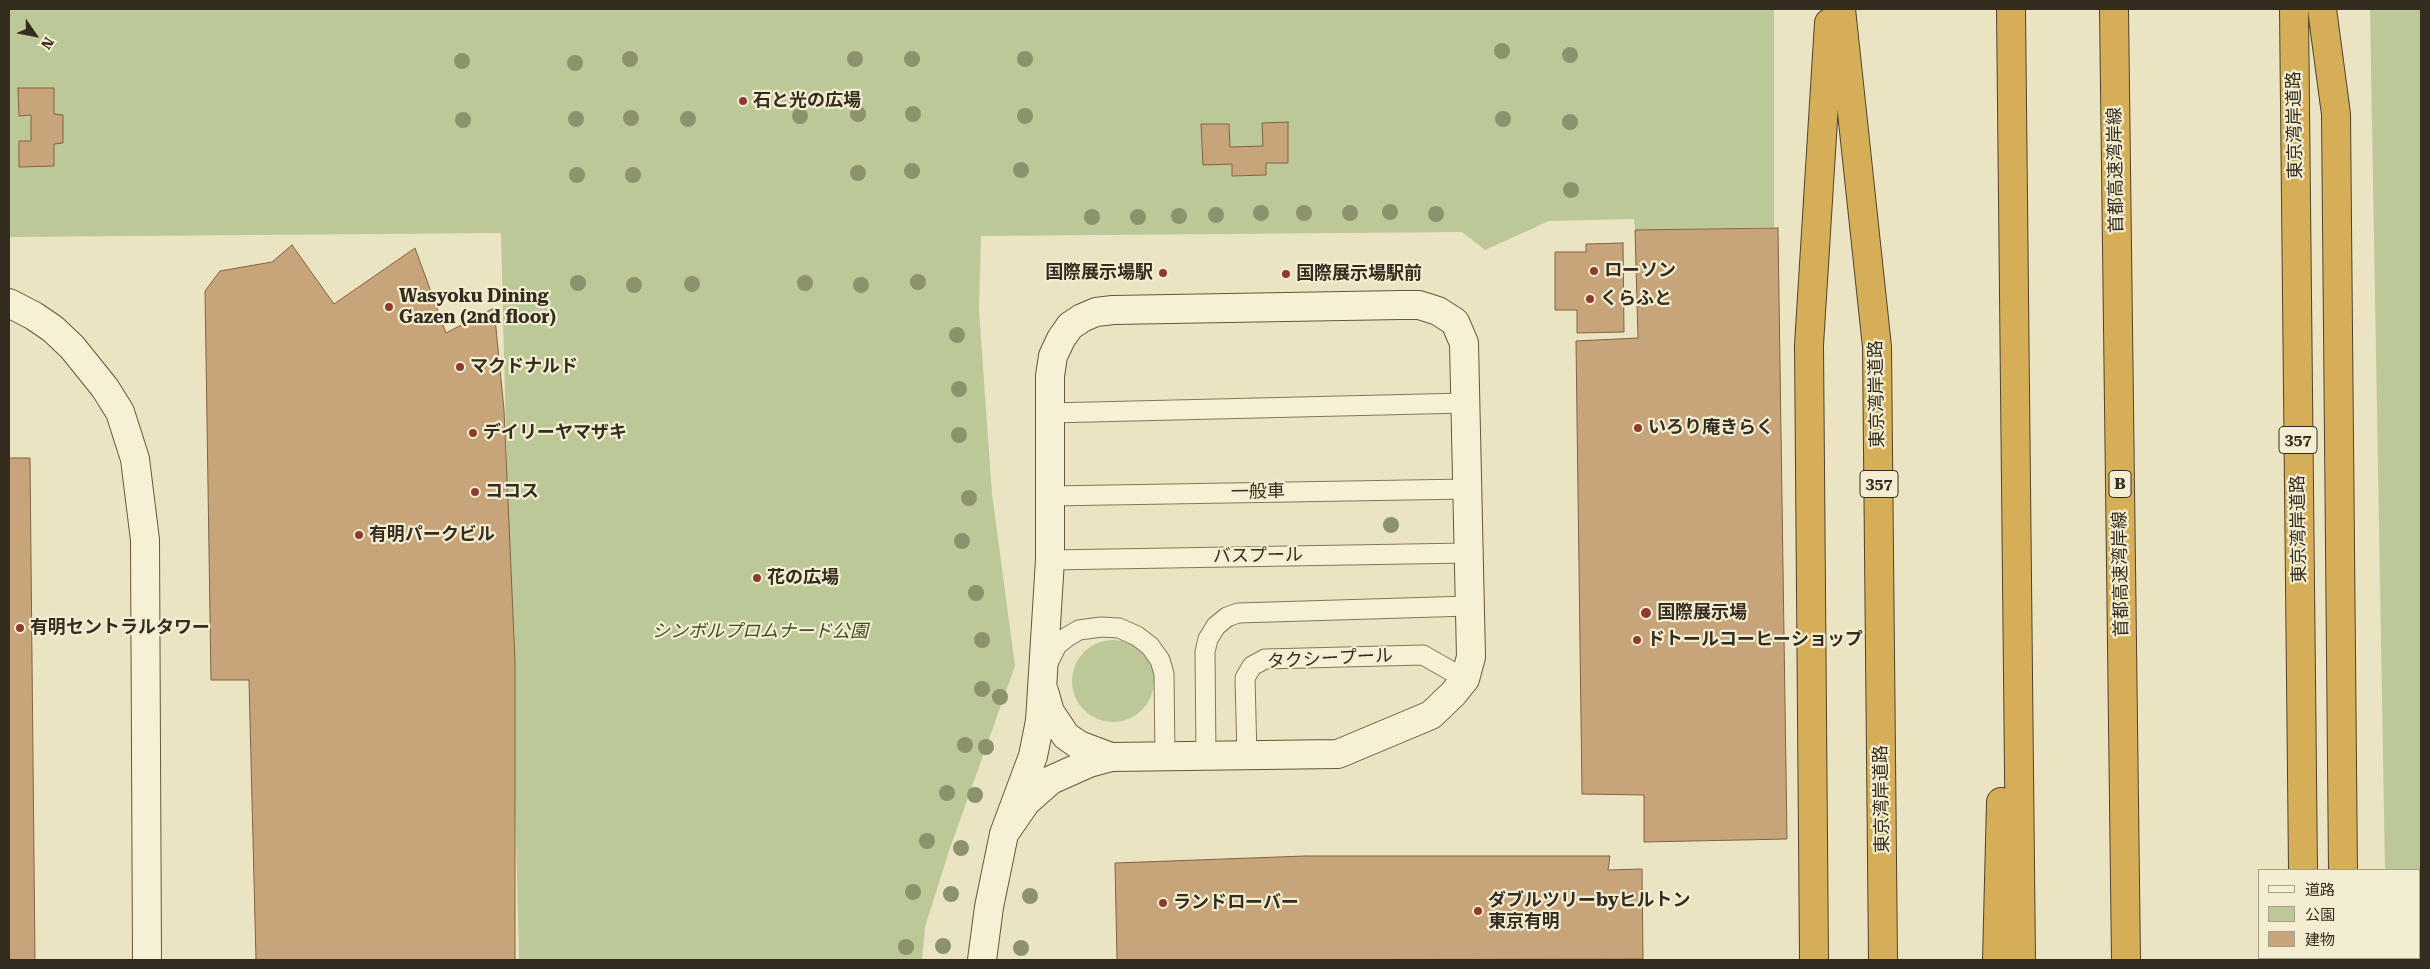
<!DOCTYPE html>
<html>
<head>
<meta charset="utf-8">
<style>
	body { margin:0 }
	#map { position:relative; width:2430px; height:969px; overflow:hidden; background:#ebe4c2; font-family:"Roboto Serif","Noto Sans JP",serif }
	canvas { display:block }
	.frame { position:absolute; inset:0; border:10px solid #342c1e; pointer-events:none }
	.legend { position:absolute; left:2258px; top:869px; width:162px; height:90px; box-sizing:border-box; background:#f3edd1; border:1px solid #a7a089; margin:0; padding:6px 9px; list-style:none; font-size:15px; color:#342c1e }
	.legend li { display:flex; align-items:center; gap:10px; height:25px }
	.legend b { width:25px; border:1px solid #a7a089 }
	.north { position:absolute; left:10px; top:10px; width:50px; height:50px; -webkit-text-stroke:4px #f3edd1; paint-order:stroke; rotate:123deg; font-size:14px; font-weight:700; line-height:20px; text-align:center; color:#342c1e }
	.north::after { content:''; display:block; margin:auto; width:18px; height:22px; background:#342c1e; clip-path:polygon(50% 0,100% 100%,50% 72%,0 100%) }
</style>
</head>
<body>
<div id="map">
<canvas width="2430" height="969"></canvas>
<div class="frame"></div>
<ul class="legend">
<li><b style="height:6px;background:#f6f1d5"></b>道路</li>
<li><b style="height:14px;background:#bcc897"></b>公園</li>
<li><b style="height:14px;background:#c7a47a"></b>建物</li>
</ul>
<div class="north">N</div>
</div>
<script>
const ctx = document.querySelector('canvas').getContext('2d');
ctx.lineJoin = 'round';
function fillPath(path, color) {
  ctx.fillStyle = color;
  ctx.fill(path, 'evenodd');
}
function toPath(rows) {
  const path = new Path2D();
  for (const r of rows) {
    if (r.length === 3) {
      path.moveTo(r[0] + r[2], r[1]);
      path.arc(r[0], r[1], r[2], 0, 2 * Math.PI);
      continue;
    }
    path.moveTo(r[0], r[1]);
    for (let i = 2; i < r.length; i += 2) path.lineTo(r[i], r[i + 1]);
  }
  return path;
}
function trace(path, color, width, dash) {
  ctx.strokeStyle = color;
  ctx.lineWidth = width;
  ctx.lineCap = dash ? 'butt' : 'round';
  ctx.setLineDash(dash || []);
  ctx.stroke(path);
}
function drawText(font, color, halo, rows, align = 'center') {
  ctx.font = font + ' "Roboto Serif","Noto Sans JP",serif';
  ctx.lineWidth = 4.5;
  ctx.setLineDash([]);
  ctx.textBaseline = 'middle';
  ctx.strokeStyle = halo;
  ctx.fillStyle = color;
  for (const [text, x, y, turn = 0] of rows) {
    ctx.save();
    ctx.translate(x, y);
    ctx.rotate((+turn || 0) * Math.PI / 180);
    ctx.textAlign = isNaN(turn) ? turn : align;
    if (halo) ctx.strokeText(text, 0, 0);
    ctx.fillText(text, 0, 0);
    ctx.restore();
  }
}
const green = toPath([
	[9,9,1774,9,1774,227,1635,230,1634,219,1549,221,1485,250,1462,232,981,236,979,310,992,494,1015,666,949,851,925,927,922,960,519,960,501,233,9,237],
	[2370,9,2421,9,2421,960,2386,960,2386,958,2419,958,2419,870,2385,870],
	[1113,681,41]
]);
const building = toPath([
	[18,88,54,88,54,114,63,115,63,143,54,144,54,166,19,167,19,141,31,141,31,115,19,116,18,88],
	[1288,122,1288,163,1266,163,1266,175,1232,176,1232,164,1203,165,1201,124,1229,124,1230,147,1263,146,1262,123,1288,122],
	[1778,228,1787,839,1644,842,1644,795,1582,794,1576,341,1638,338,1635,230,1778,228],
	[1623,243,1624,332,1577,333,1577,310,1555,310,1555,252,1586,252,1586,244,1623,243],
	[292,245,334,304,415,248,446,333,494,308,504,410,515,661,515,960,256,960,249,680,211,680,205,291,220,271,272,262,292,245],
	[9,458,30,458,35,960,9,960,9,458],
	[1305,856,1610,856,1608,870,1642,869,1643,959,1117,960,1115,863,1305,856]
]);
const lane = toPath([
	[1050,413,1465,403],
	[1050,496,1467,489],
	[1050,560,1467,553],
	[1046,667,1057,645,1067,637,1079,630,1101,627,1119,628,1137,636,1150,646,1160,660,1164,674,1165,757],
	[1206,757,1205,652,1208,639,1216,626,1227,617,1238,613,1469,606],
	[1247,757,1245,678,1252,666,1265,659,1423,655,1465,679]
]);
const secondary = toPath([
	[9,303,34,316,53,329,72,347,105,388,120,412,135,459,145,540,147,960],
	[1044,691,1050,712,1066,736,1079,745,1111,757],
	[982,960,989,907,1004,834,1033,756,1040,721,1050,560,1050,376,1053,356,1061,339,1070,326,1082,318,1096,312,1113,310,1401,305,1419,305,1438,311,1455,322,1464,343,1471,657,1465,679,1453,694,1431,715,1338,754,1111,757,1089,763,1051,780,1026,802,1004,834]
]);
const highway = toPath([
	[1841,9,1877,347,1883,960],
	[2011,9,2021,960],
	[2114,9,2126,960],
	[2294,9,2303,870],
	[2322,9,2336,114,2343,870],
	[2304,958,2304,960],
	[2344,958,2344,960],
	[1814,960,1809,345,1829,23],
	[1997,960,2001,802]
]);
const trees = [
	[1502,51],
	[1570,55],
	[630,59],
	[855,59],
	[912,59],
	[1025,59],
	[462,61],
	[575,63],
	[858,114],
	[913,114],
	[800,116],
	[1025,116],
	[631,118],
	[576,119],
	[688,119],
	[1503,119],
	[463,120],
	[1570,122],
	[1021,170],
	[912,171],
	[858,173],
	[577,175],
	[633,175],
	[1571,190],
	[1390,212],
	[1261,213],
	[1304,213],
	[1350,213],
	[1436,214],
	[1216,215],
	[1179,216],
	[1092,217],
	[1138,217],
	[918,282],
	[578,283],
	[805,283],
	[692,284],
	[634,285],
	[861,285],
	[957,335],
	[959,389],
	[959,435],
	[969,498],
	[1391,525],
	[962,541],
	[976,593],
	[982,640],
	[982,689],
	[1000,697],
	[965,745],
	[986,747],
	[947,793],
	[975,795],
	[927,841],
	[961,848],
	[913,892],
	[951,894],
	[1030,896],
	[943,946],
	[906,947],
	[1021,948]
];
const markers = [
	[743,101,5,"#8f3a2e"],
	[1594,271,5,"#8f3a2e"],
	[1163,273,5,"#8f3a2e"],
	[1286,274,5,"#8f3a2e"],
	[1590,299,5,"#8f3a2e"],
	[389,307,5,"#8f3a2e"],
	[460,367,5,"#8f3a2e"],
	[1638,428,5,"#8f3a2e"],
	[473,433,5,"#8f3a2e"],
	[475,492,5,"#8f3a2e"],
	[359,535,5,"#8f3a2e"],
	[757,578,5,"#8f3a2e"],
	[1646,613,6,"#8f3a2e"],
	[20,628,5,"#8f3a2e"],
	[1637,640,5,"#8f3a2e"],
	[1163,903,5,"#8f3a2e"],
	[1478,911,5,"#8f3a2e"]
];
const shields = [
	[2298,440,38],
	[1879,484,38],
	[2120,484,22]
];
const shieldNames = [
	["357",2298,440],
	["357",1879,484],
	["B",2120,484]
];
const poiNames = [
	["石と光の広場",753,101],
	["ローソン",1604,271],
	["国際展示場駅",1153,273,"right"],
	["国際展示場駅前",1296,274],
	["Wasyoku Dining",399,297],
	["Gazen (2nd floor)",399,318],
	["くらふと",1600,299],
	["マクドナルド",470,367],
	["いろり庵きらく",1648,428],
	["デイリーヤマザキ",483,433],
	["ココス",485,492],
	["有明パークビル",369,535],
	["花の広場",767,578],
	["国際展示場",1657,613],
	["有明セントラルタワー",30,628],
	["ドトールコーヒーショップ",1647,640],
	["ダブルツリーbyヒルトン",1488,901],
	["東京有明",1488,922],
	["ランドローバー",1173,903]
];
const streetNames = [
	["東京湾岸道路",2295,125,-91],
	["首都高速湾岸線",2116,170,-91],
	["東京湾岸道路",1877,394,-91],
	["一般車",1258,492,-1],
	["東京湾岸道路",2299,529,-91],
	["バスプール",1258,556,-1],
	["首都高速湾岸線",2121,574,-91],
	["タクシープール",1330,659,-3],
	["東京湾岸道路",1882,799,-91]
];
const parkNames = [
	["シンボルプロムナード公園",760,632]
];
fillPath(green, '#bcc897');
fillPath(building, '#c7a47a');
trace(building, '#816342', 1);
trace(lane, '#84765a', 21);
trace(secondary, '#65573e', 30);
trace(highway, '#51432f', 30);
trace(lane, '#f6f1d5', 19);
trace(secondary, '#f6f1d5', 28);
trace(highway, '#d6ae57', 28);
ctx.fillStyle = '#8c926c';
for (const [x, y] of trees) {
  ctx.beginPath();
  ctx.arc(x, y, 8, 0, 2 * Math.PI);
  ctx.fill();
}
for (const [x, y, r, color] of markers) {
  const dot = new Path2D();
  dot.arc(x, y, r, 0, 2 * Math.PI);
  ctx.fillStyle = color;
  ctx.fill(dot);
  trace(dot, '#f3edd1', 2);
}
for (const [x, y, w] of shields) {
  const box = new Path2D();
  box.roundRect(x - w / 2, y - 13.5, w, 27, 4);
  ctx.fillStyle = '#f3edd1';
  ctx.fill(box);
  trace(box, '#342c1e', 1);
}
drawText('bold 16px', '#342c1e', null, shieldNames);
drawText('bold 18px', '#342c1e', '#f3edd1', poiNames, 'left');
drawText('18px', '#342c1e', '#f3edd1', streetNames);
drawText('italic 18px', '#3f4f26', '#f3edd1', parkNames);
</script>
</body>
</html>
